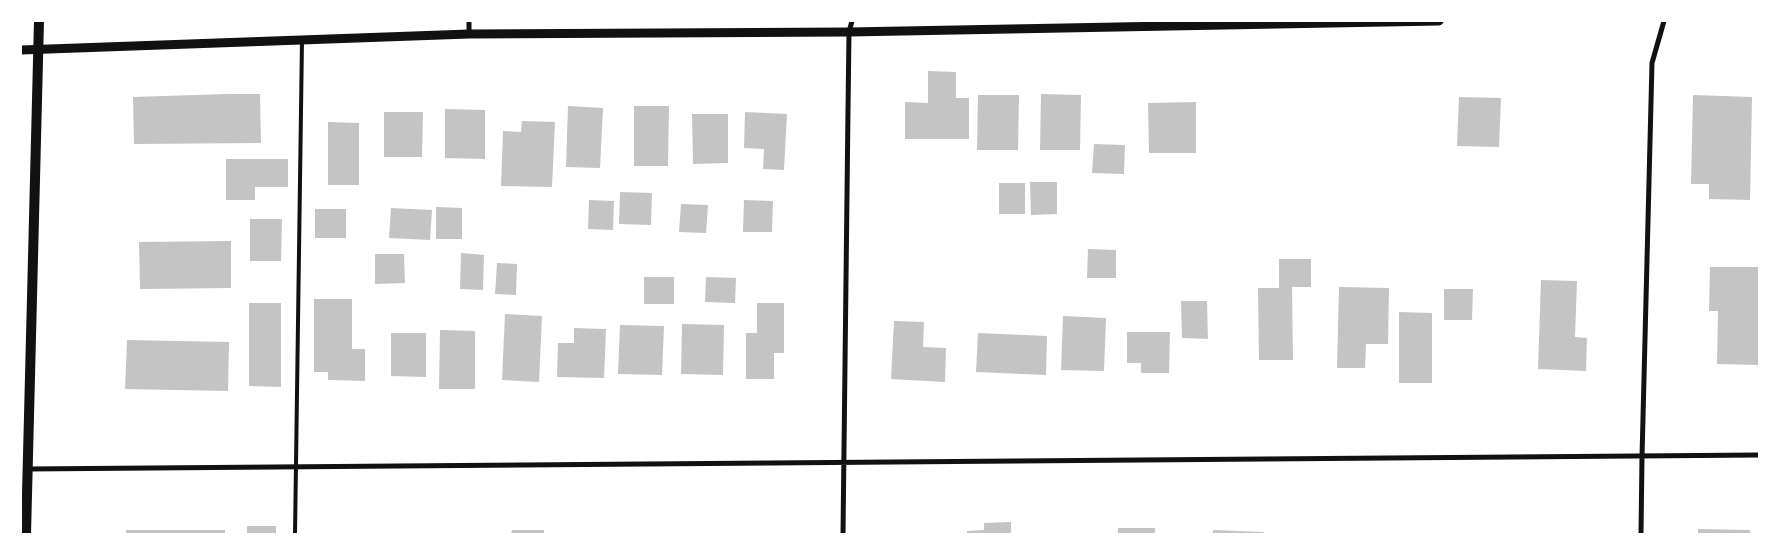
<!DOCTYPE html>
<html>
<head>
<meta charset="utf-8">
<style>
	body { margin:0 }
	#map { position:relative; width:1780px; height:555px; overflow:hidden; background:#fff; font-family:"Fira Sans",sans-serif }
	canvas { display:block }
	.frame { position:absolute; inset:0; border:22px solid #fff; pointer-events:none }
</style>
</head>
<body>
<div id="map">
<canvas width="1780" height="555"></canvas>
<div class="frame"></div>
</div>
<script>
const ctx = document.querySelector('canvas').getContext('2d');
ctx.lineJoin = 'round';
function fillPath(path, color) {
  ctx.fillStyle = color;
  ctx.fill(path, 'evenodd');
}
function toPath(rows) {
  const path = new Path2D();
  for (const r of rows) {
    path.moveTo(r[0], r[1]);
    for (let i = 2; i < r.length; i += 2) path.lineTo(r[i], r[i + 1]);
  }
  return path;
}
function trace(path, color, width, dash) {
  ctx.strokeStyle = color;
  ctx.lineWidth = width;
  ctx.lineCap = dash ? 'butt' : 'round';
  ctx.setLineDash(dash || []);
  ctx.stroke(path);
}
const building = toPath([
	[928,71,956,72,956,98,969,98,969,139,905,139,905,102,928,103],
	[226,94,260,94,261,143,134,144,133,97],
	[1041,94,1081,95,1080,150,1040,150],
	[978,95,1019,95,1018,150,977,150],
	[1693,95,1752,97,1750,200,1709,199,1709,184,1691,184],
	[1459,97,1501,98,1499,147,1457,146],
	[1196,102,1196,153,1149,153,1148,103],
	[568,106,603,108,600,168,566,167],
	[634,106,669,106,668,166,634,166],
	[445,109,485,110,485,159,445,158],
	[384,112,423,112,422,157,384,157],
	[745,112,787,114,784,170,763,169,764,149,744,148],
	[692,114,728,114,728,163,693,164],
	[522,121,555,122,552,187,501,186,503,131,521,132],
	[328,122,359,123,359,185,328,185],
	[1094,144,1125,145,1124,174,1092,173],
	[226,159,288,159,288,187,255,187,255,200,226,200],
	[1030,182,1057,182,1057,214,1031,215],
	[999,183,1025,183,1025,214,999,214],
	[620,192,652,193,651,225,619,224],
	[589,200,614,201,613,230,588,229],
	[744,200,773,201,772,232,743,232],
	[681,204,708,205,706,233,679,232],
	[436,207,462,208,462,239,436,239],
	[391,208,432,210,430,240,389,238],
	[315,209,346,209,346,238,315,238],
	[250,219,282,219,281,261,250,261],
	[231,241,231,288,140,289,139,242],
	[1088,249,1116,250,1116,278,1087,278],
	[461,253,484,255,483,290,460,289],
	[375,254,404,254,405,283,375,284],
	[1279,259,1311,259,1311,287,1292,287,1293,360,1259,360,1258,288,1279,288],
	[497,263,517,264,516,295,495,294],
	[1710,267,1759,267,1759,365,1717,364,1718,311,1709,311],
	[644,277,674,277,674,304,644,304],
	[706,277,736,278,735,303,705,302],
	[1541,280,1577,281,1575,337,1587,338,1586,371,1538,369],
	[1339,287,1389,288,1388,344,1366,344,1365,368,1337,368],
	[1444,289,1473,289,1472,320,1444,320],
	[314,299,352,299,352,349,365,349,365,381,328,380,328,372,314,372],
	[1181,301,1207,301,1208,339,1182,338],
	[249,303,281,303,281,387,249,386],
	[757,303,784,303,784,353,774,353,774,379,746,379,746,333,757,333],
	[1399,312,1432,313,1432,383,1399,383],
	[505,314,542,316,539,382,502,380],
	[1063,316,1106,318,1104,371,1061,370],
	[894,321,924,322,923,347,946,348,945,382,891,379],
	[682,324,724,325,723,375,681,374],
	[620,325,664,326,662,375,618,374],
	[574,328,606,329,604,378,557,377,558,343,574,343],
	[440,330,475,331,475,389,439,389],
	[1127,332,1170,332,1169,373,1141,373,1141,363,1127,363],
	[391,333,426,333,426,377,391,376],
	[978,333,1047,336,1046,375,976,372],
	[127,340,229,342,228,391,125,389],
	[1011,522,1011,534,967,534,967,531,984,530,984,523],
	[247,526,276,526,276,534,247,534],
	[1118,528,1155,528,1155,534,1118,534],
	[1698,529,1750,530,1750,534,1698,534],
	[126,530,225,530,225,534,126,534],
	[512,530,544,530,544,534,511,534],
	[1213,530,1264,532,1264,534,1213,534]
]);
const service = toPath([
	[295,534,302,40]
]);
const minor = toPath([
	[469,34,469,21],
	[27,469,1759,455],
	[843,534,848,110,849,32,852,21],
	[1641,534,1642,457,1652,63,1664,21]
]);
const tertiary = toPath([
	[21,50,469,34,849,32,1439,21]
]);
const secondary = toPath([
	[26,534,39,21]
]);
fillPath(building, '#c4c4c4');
trace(service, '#111', 4);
trace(minor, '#111', 5);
trace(tertiary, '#111', 9);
trace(secondary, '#111', 10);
</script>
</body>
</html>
